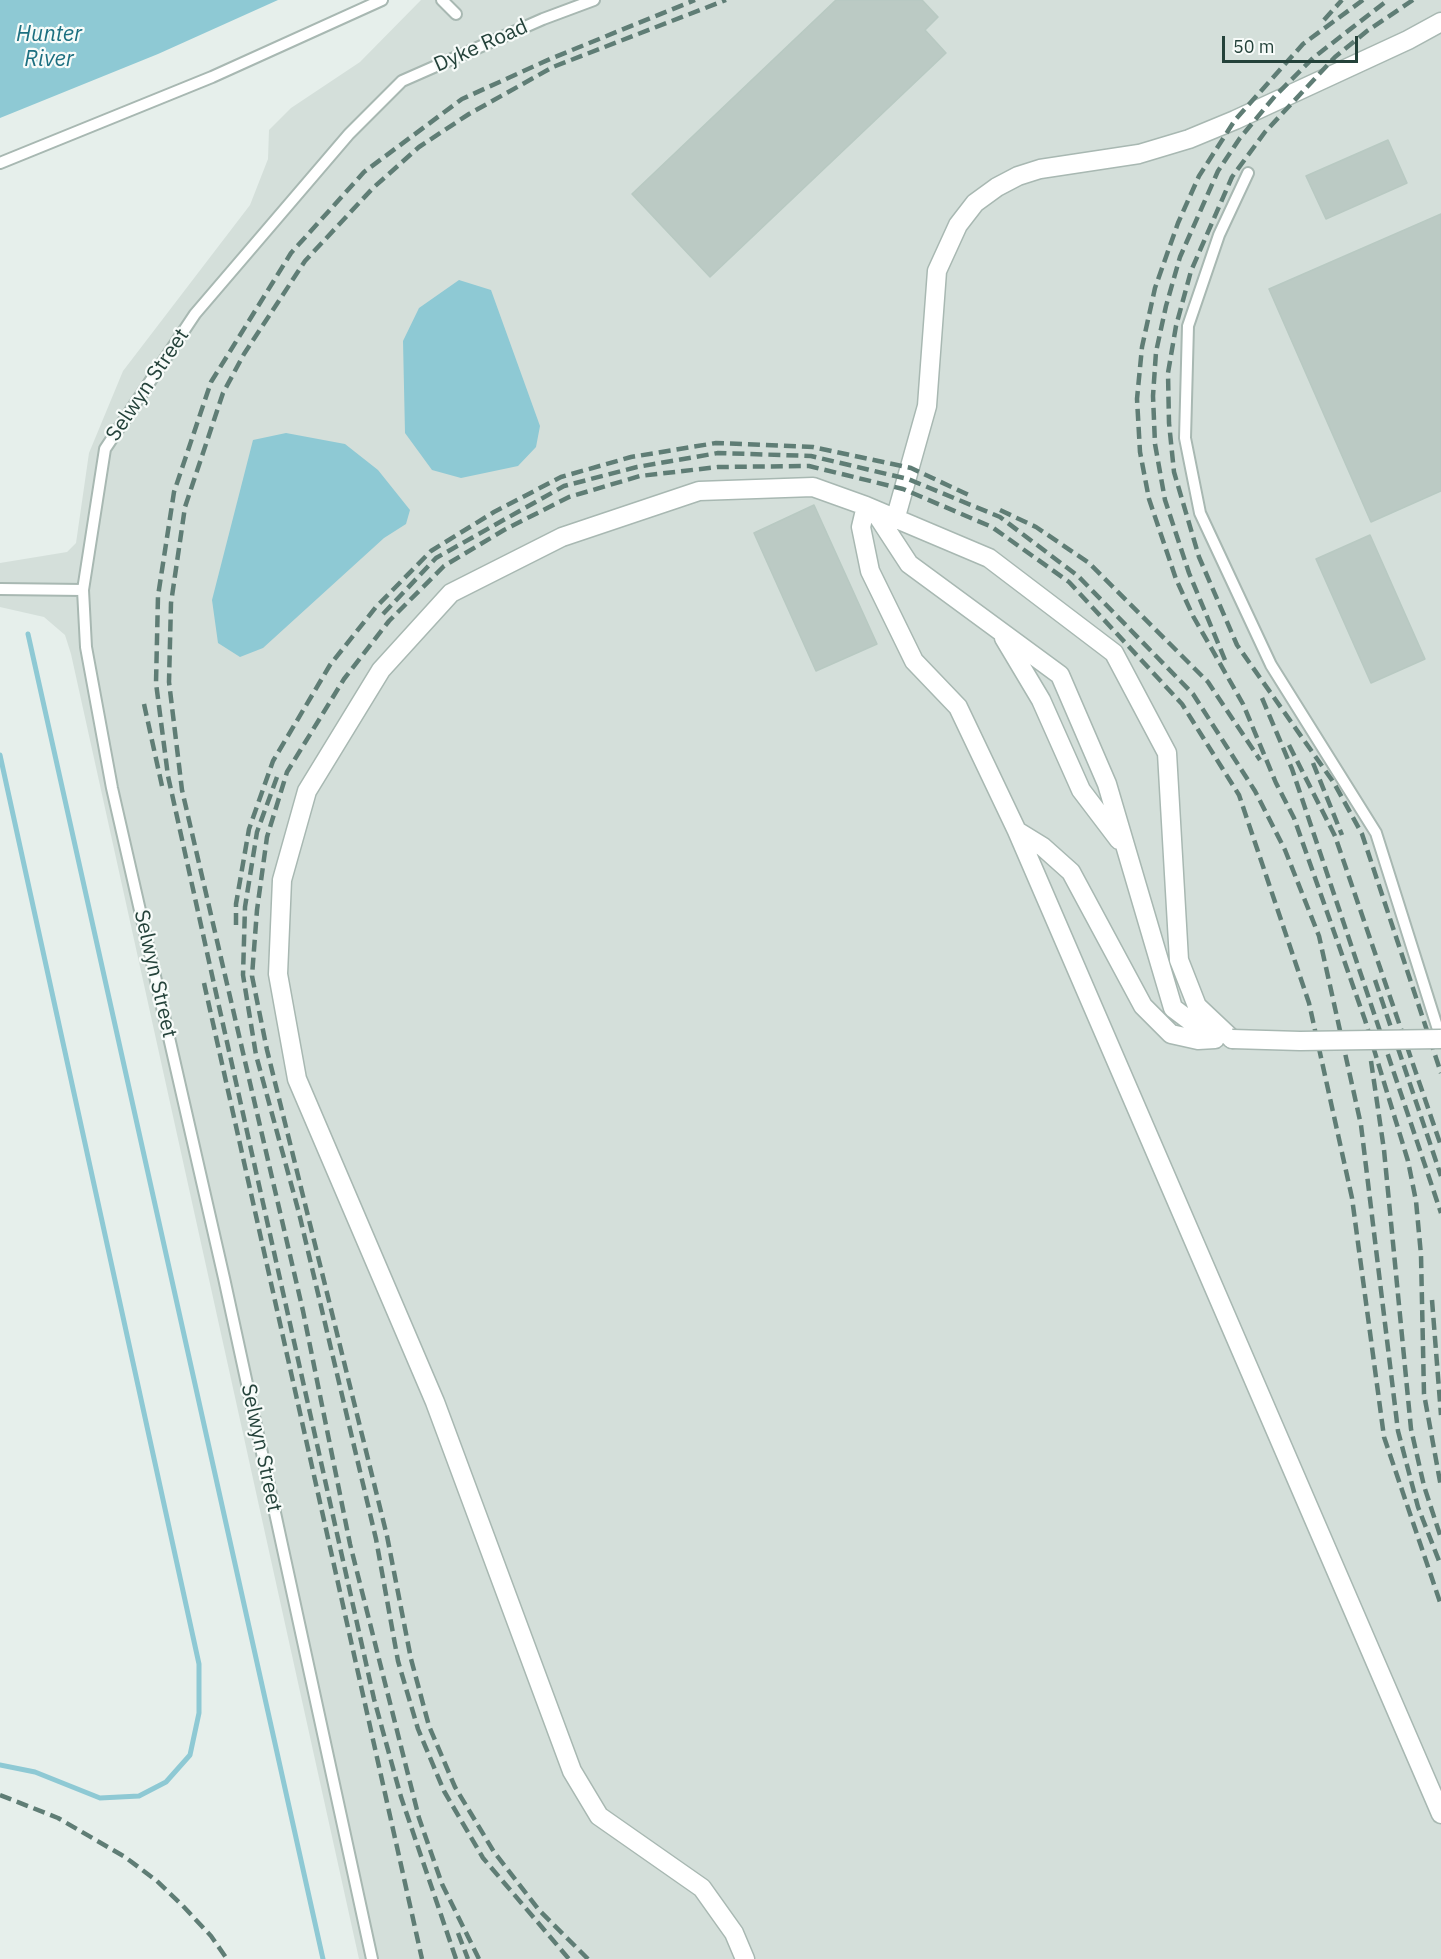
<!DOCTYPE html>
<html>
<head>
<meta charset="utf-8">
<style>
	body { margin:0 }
	#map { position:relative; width:1441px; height:1959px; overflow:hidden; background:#e6efeb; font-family:"IBM Plex Sans",sans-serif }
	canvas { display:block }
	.scale { position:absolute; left:1222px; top:36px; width:136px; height:27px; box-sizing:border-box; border:3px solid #24423a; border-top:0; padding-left:8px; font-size:18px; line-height:21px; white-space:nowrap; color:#24423a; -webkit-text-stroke:4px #f7fbf9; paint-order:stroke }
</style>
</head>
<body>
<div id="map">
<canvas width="1441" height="1959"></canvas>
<div class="scale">50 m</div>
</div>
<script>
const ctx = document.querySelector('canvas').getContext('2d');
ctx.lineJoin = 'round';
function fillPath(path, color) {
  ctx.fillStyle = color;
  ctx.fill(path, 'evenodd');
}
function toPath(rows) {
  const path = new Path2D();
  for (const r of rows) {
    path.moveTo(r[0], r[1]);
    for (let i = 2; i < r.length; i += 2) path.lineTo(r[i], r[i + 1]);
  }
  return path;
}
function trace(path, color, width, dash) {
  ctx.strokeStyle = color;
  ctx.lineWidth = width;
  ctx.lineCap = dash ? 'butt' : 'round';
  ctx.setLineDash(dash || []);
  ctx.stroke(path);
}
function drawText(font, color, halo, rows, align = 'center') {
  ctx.font = font + ' "IBM Plex Sans",sans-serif';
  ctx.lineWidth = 4.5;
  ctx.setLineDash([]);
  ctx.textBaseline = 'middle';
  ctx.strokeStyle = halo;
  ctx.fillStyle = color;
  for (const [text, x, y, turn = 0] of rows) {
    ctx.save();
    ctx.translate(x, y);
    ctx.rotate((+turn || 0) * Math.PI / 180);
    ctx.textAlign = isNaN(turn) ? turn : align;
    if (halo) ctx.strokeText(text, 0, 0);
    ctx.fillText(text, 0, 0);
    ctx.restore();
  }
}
const built = toPath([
	[421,0,1441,0,1441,1959,359,1959,71,654,65,635,44,617,0,607,0,563,67,552,76,543,89,453,123,371,250,205,268,159,269,130,291,108,360,62]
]);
const water = toPath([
	[0,0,278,0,158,54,0,118],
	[459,280,491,290,540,426,536,447,518,466,461,478,432,470,405,433,403,341,419,308],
	[286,433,345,444,378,470,410,510,406,524,384,538,263,648,240,657,218,643,212,600,253,440]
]);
const stream = toPath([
	[28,634,323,1959],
	[0,755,199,1664,199,1713,190,1755,166,1782,139,1796,100,1798,35,1772,0,1765]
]);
const building = toPath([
	[836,0,922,0,938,17,925,30,946,53,710,277,632,194,836,0],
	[1388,140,1407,183,1326,219,1306,176,1388,140],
	[1441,214,1441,491,1371,522,1269,289,1441,214],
	[814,505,877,644,816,671,754,533,814,505],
	[1370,535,1425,659,1371,683,1316,559,1370,535]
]);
const lane = toPath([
	[442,0,456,14],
	[0,163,212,77,382,0],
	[1248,173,1219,235,1188,326,1185,438,1200,513,1271,665,1376,833,1441,1039],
	[0,589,83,590],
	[372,1959,224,1278,112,788,86,647,83,590,105,449,195,314,349,134,402,81,543,19,594,0]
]);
const street = toPath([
	[866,506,861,527,870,571,914,661,958,707,1017,831,1441,1814],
	[875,512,909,564,1060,675,1107,784,1173,1008,1214,1039],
	[895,520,927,406,937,271,958,225,975,203,997,187,1018,176,1040,169,1139,154,1189,139,1235,120,1408,40,1441,22],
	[1004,638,1041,700,1081,790,1119,840],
	[1017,831,1043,847,1071,872,1143,1006,1171,1034,1198,1040,1215,1039],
	[745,1959,734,1933,702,1888,599,1816,572,1771,435,1402,297,1079,278,974,282,880,307,791,381,670,451,593,562,537,699,491,813,487,866,506,989,558,1114,653,1167,753,1179,960,1197,1006,1232,1039]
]);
const rail = toPath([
	[1363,0,1303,44,1235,120,1199,176,1178,223,1155,288,1142,347,1137,399,1140,452,1149,499,1176,579,1193,616,1243,704,1276,783,1294,818,1365,1020,1408,1161,1416,1201,1421,1255,1424,1394,1441,1487],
	[1413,0,1367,31,1335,57,1265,132,1232,177,1191,271,1176,326,1168,373,1169,423,1174,472,1199,557,1237,645,1334,783,1362,834,1441,1073],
	[1324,20,1342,0],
	[1000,510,1036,527,1089,563,1208,682,1260,760],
	[383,614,436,558,564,486,637,467,718,453,811,456,908,479,1000,517,1078,576,1193,694,1255,791,1285,850,1319,936,1361,1125,1398,1431,1418,1507,1441,1566],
	[1225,660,1189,573,1165,500,1155,444,1153,396,1156,352,1166,306,1180,257,1218,171,1240,138,1275,96,1313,58,1388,0],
	[1262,698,1292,769,1441,1213],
	[144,704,162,786],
	[1289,745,1335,836,1441,1146],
	[1313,763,1342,835],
	[277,777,257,832,245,907,243,975,256,1055,299,1213,376,1539,398,1661,418,1729,444,1791,483,1858,569,1959],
	[236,925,236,904,249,829,273,761,330,665,376,607,431,551,494,512,561,477,631,457,716,443,813,447,911,468,973,497],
	[1375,980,1441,1176],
	[204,983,422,1959],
	[1371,1061,1384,1150,1411,1429,1424,1486,1441,1538],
	[1432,1300,1441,1415],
	[0,1795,58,1818,125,1857,157,1881,183,1906,211,1936,227,1959],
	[458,1933,468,1959],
	[456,1959,401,1797,374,1699,214,984,168,776,156,683,158,596,174,492,211,382,291,253,364,172,462,99,550,59,695,0],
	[479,1959,442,1884,419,1818,350,1544,303,1311,182,790,169,682,171,603,185,507,223,393,244,354,305,261,373,188,419,147,469,114,553,67,726,0],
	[588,1959,539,1910,494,1852,455,1787,429,1726,411,1659,387,1536,267,1050,252,976,257,910,267,837,287,772,344,679,389,621,444,566,504,530,569,497,640,476,718,467,809,466,903,489,992,527,1069,582,1182,704,1239,795,1309,1003,1352,1198,1384,1437,1441,1605]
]);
const streetBridge = toPath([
	[1232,1039,1300,1041,1441,1039]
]);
const streetNames = [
	["Dyke Road",481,46,-24],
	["Selwyn Street",148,385,-56],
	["Selwyn Street",155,974,77],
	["Selwyn Street",261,1448,78]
];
const waterNames = [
	["Hunter",49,35],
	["River",49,60]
];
fillPath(built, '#d4dfda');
fillPath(water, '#8ec9d4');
trace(stream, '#8ec9d4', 5);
fillPath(building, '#bbcac4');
trace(building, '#b8c9c2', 1.5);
trace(lane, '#a8b8b2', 14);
trace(street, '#a8b8b2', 21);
trace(lane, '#fff', 10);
trace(street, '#fff', 18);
trace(rail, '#5f7d75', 4.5, [12, 6]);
trace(streetBridge, '#a8b8b2', 21, []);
trace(streetBridge, '#fff', 18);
drawText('21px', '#24423a', '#f7fbf9', streetNames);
drawText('italic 22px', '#1c6f80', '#f7fbf9', waterNames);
</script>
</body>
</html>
